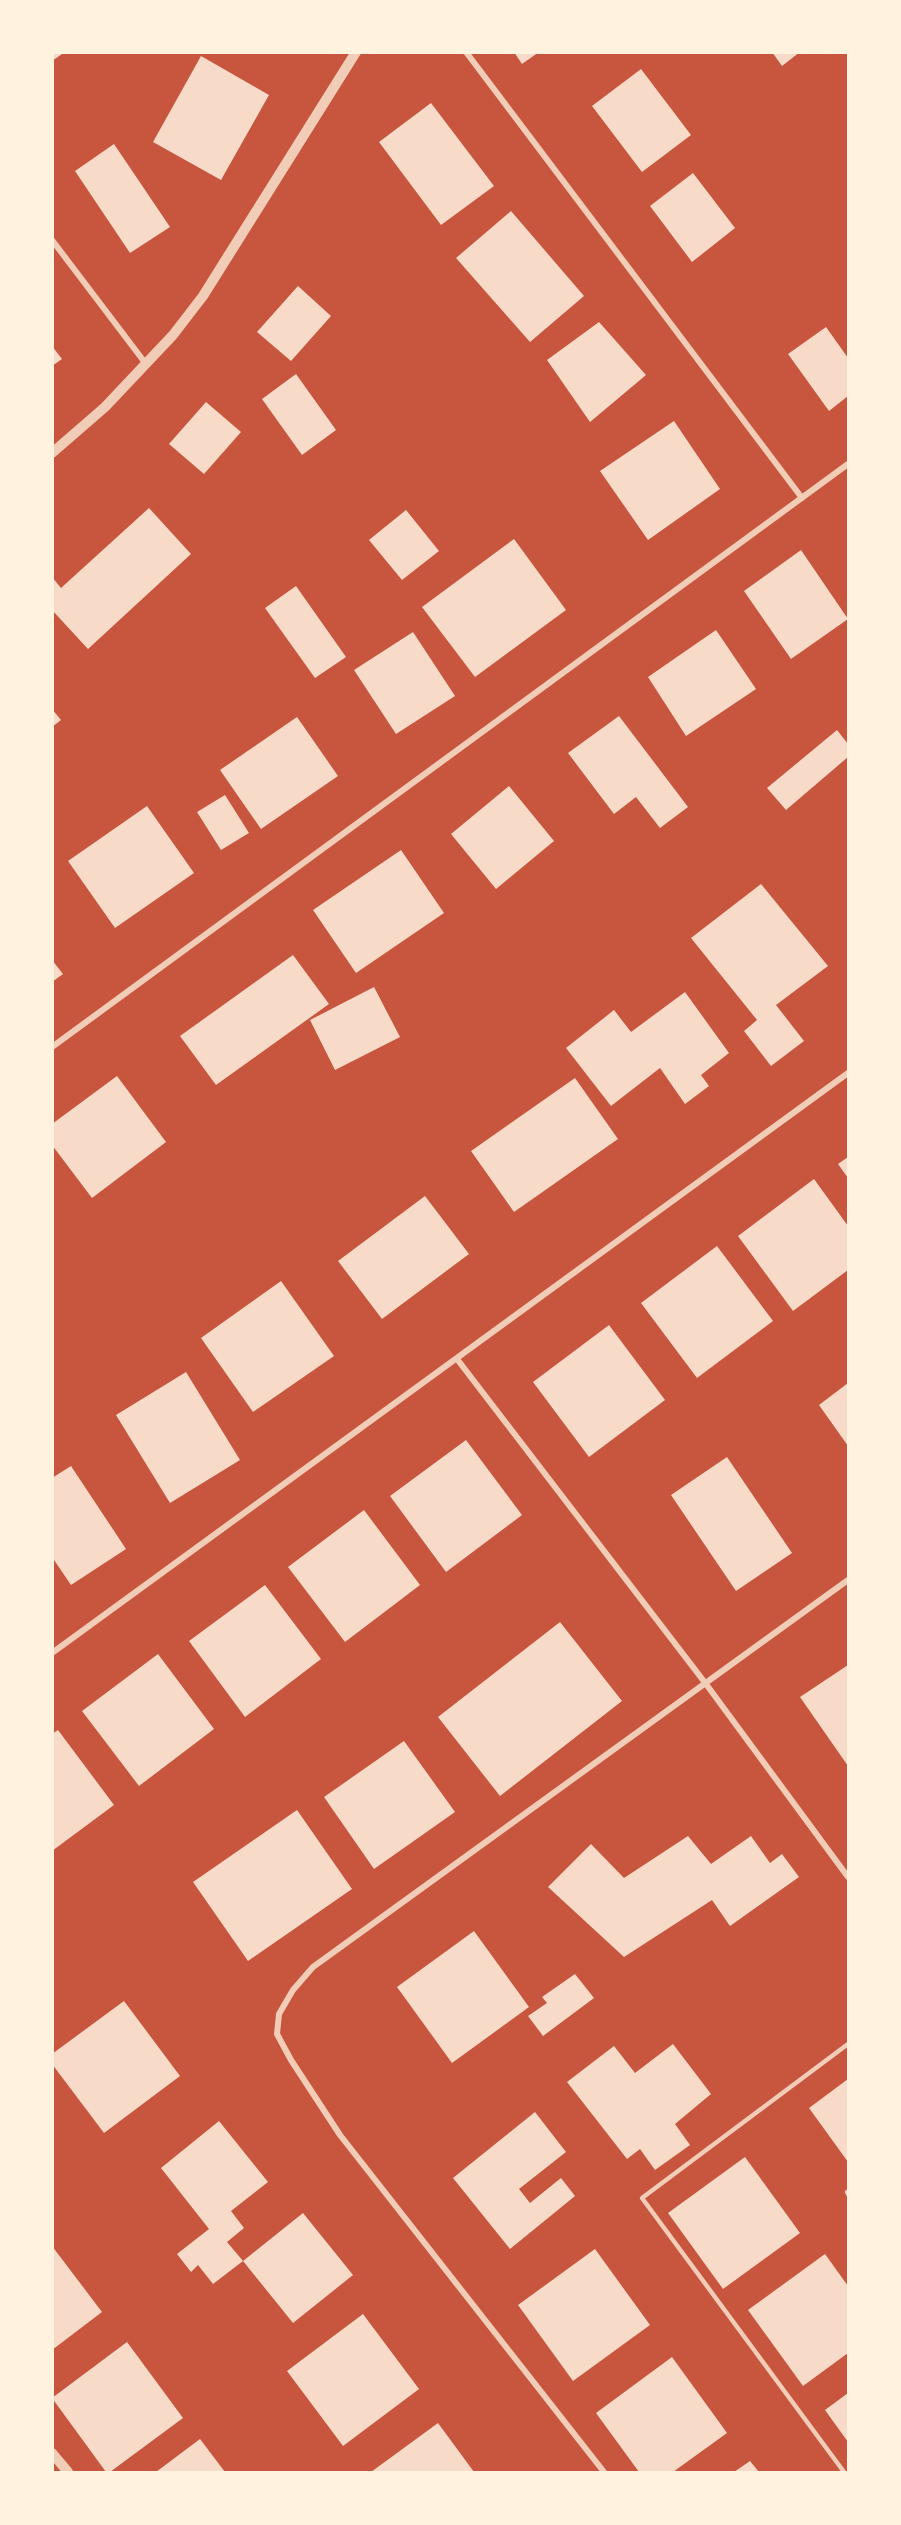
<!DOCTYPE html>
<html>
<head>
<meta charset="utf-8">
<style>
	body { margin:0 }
	#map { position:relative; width:901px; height:2525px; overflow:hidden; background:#c8553d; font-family:"Roboto Serif",serif }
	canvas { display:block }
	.frame { position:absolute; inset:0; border:54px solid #fff3e0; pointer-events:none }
</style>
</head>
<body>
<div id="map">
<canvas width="901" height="2525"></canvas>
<div class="frame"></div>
</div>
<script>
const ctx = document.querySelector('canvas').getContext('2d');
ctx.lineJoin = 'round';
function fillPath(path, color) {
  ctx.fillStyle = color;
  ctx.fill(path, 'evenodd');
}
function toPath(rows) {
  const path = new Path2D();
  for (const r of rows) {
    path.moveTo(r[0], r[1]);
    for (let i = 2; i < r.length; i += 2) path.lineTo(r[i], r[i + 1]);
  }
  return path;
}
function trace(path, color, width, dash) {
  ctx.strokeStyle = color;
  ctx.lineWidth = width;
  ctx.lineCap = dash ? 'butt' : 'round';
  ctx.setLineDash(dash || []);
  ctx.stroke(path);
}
const building = toPath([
	[52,52,60,52,62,54,52,61],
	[514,52,539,52,522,64],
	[772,52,800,52,782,66],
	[201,56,269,95,221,180,153,142],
	[641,69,691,135,642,172,592,106],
	[431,103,494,186,441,225,379,142],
	[114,144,170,227,130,253,75,171],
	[693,173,735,228,692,262,650,206],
	[511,211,584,296,530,342,456,258],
	[298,286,331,316,291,361,257,332],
	[599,322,646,375,590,422,547,360],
	[826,327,848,358,848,396,829,411,788,354],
	[52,346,62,359,52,366],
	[296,374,336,430,302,455,262,399],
	[206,402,241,432,204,474,169,444],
	[674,421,720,489,648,540,600,471],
	[149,508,191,554,88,649,52,610,52,577,61,588],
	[406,510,439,551,402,580,369,540],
	[514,539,566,610,475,677,422,607],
	[801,550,848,619,791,659,744,591],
	[296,586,346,657,315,678,265,608],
	[716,630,756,689,686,736,648,677],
	[413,632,455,696,396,734,354,670],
	[52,709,61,720,52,727],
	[619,716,688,807,660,828,636,797,614,814,568,753],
	[297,717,338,776,261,829,220,770],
	[837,730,848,744,848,757,786,810,767,788],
	[509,786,554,841,496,889,451,834],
	[225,795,249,833,221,850,197,812],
	[147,806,194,873,115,928,68,861],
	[401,850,444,913,356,973,313,910],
	[761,884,828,966,776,1005,804,1041,771,1066,744,1031,757,1020,691,938],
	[293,955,329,1004,216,1085,180,1036],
	[52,960,63,974,52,982],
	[374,987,400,1037,335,1070,310,1020],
	[685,992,729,1053,701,1075,709,1086,685,1104,660,1068,611,1106,566,1048,614,1010,631,1032],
	[117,1076,166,1142,92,1198,52,1145,52,1124],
	[575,1078,618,1139,514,1212,471,1151],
	[848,1157,848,1178,838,1164],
	[814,1179,848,1226,848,1270,793,1311,738,1236],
	[425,1196,469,1254,382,1319,338,1261],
	[717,1246,773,1321,697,1378,641,1303],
	[281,1281,334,1356,253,1412,201,1338],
	[609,1325,665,1400,589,1457,533,1382],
	[186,1372,240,1460,170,1503,116,1415],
	[848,1383,848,1446,819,1405],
	[466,1440,522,1515,446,1572,390,1496],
	[727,1457,792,1553,736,1591,671,1495],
	[71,1466,126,1549,71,1585,52,1557,52,1478],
	[364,1510,420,1585,345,1642,288,1567],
	[265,1585,321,1659,245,1717,189,1641],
	[560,1622,622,1701,500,1796,438,1717],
	[158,1654,214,1729,139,1786,82,1711],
	[848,1665,848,1766,800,1697],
	[58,1730,114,1805,52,1851,52,1734],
	[404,1741,455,1812,374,1869,324,1797],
	[297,1810,352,1889,248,1961,193,1882],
	[688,1836,711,1864,751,1836,770,1863,782,1854,799,1877,730,1926,712,1900,624,1957,548,1887,591,1844,624,1878],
	[474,1931,529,2007,452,2063,397,1987],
	[575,1974,594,1998,543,2036,528,2016,547,2003,542,1997],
	[124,2001,180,2076,104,2133,52,2064,52,2054],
	[673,2044,711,2094,675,2124,690,2145,655,2170,640,2149,627,2159,567,2082,614,2046,635,2073],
	[848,2079,848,2162,809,2108],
	[535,2112,566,2152,519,2189,530,2203,561,2178,575,2196,510,2249,453,2178],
	[219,2121,268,2182,231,2211,244,2228,227,2242,243,2261,213,2284,198,2265,191,2272,177,2254,209,2229,161,2168],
	[745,2157,800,2233,723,2289,668,2213],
	[303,2213,353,2275,293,2323,243,2261],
	[52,2246,102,2312,52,2350],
	[595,2249,650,2325,573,2381,518,2305],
	[825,2254,848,2286,848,2353,803,2386,748,2310],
	[363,2314,419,2389,343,2446,287,2371],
	[127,2342,183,2418,110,2472,106,2472,52,2398],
	[672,2357,727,2433,673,2472,639,2472,596,2413],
	[848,2393,848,2442,825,2410],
	[438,2423,474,2472,371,2472],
	[200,2439,225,2472,156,2472],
	[750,2461,759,2472,734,2472]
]);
const service = toPath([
	[847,2192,848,2194],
	[844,2472,642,2198,848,2044]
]);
const minor = toPath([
	[466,52,802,498],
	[52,240,146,364],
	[52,1047,848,464],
	[457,1359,706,1684,848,1877],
	[52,1653,848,1073],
	[604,2472,340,2135,291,2060,277,2034,279,2014,293,1990,313,1967,848,1580]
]);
const tertiary = toPath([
	[52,453,105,407,173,335,203,296,356,52],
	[52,2453,68,2472]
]);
fillPath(building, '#f7dbc8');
trace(service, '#f1ccb7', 4.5);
trace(minor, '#f1ccb7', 6);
trace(tertiary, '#f1ccb7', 10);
</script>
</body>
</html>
